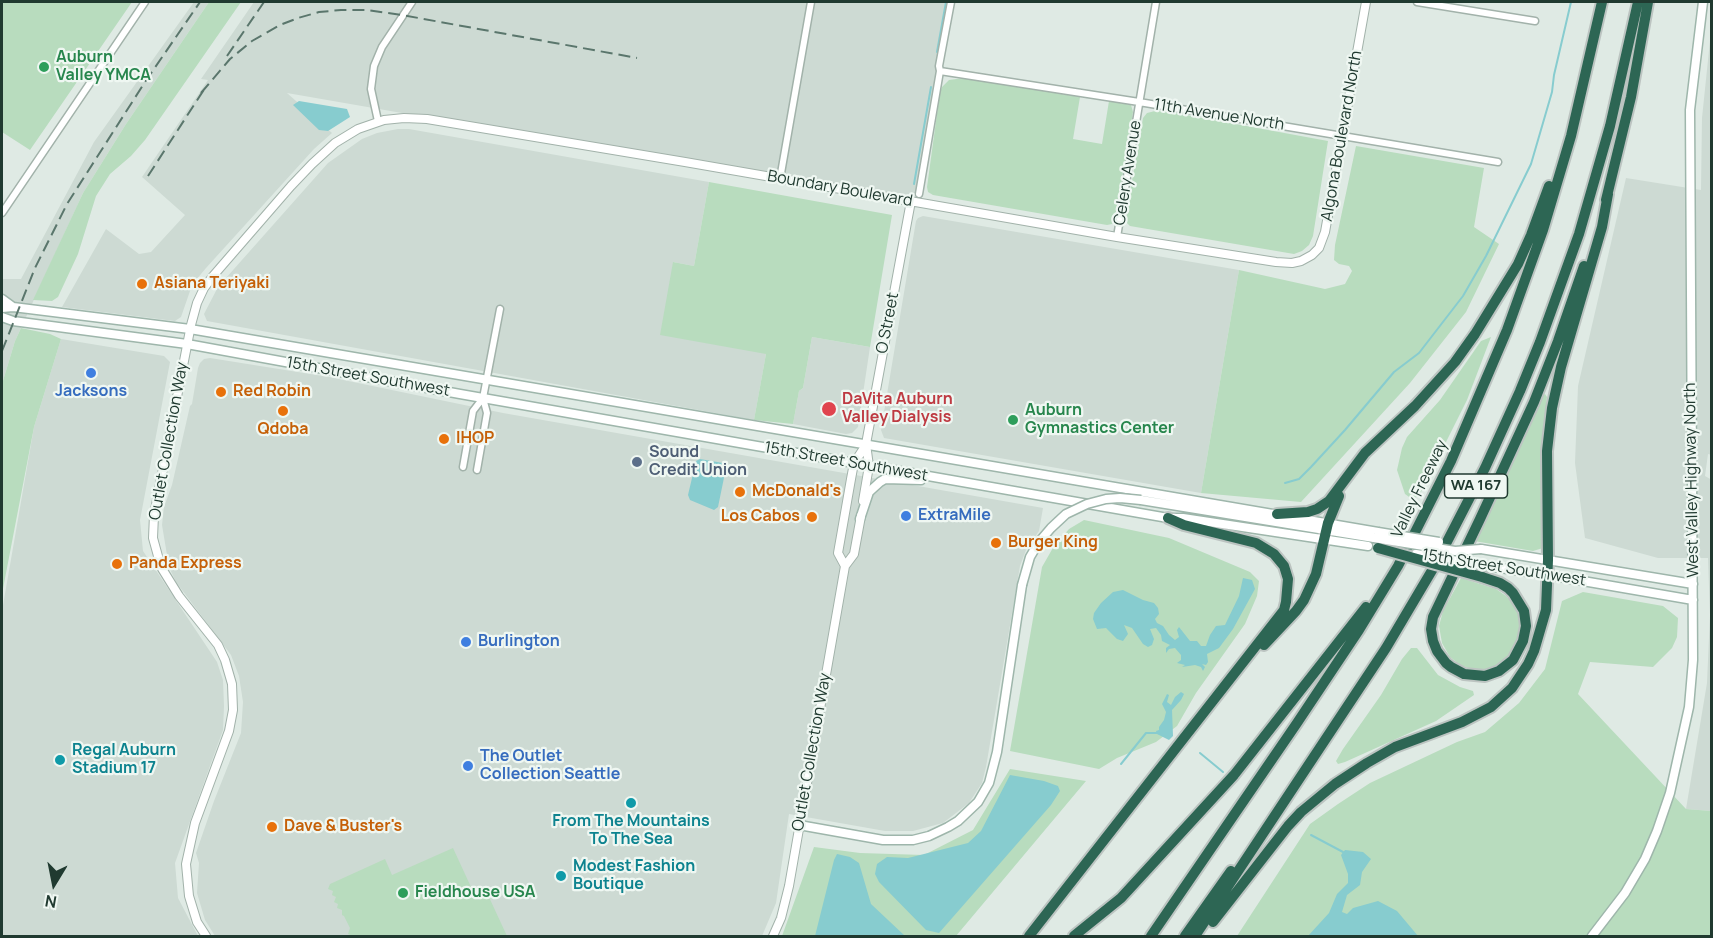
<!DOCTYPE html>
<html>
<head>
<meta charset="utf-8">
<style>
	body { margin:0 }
	#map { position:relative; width:1713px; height:938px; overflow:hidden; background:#dfeae4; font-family:Manrope,sans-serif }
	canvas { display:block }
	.frame { position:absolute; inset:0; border:3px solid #203a30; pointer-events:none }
	.north { position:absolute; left:24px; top:854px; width:60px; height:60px; -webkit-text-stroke:4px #eff7f2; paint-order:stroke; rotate:190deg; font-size:16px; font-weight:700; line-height:24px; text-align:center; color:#203a30 }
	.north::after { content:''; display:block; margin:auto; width:21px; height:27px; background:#203a30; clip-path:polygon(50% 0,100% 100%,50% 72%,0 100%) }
</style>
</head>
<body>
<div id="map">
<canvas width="1713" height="938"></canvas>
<div class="frame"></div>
<div class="north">N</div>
</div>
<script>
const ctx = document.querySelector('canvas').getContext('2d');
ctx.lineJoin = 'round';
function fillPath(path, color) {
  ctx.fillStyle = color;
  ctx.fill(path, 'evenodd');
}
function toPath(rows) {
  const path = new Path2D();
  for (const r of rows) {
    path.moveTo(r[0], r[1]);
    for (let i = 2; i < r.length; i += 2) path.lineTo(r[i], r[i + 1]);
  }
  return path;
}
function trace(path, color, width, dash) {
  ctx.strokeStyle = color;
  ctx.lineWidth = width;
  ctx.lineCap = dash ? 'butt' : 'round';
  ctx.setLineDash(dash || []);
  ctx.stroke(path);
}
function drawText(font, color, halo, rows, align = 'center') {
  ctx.font = font + ' Manrope,sans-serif';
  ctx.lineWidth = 4.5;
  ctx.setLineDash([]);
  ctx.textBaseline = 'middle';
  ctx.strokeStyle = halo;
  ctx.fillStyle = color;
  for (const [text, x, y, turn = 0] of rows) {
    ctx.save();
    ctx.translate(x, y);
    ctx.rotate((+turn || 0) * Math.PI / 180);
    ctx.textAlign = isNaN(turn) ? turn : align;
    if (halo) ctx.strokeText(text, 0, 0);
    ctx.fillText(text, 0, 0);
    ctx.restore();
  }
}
const built = toPath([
	[194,2,209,2,126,124,83,193,15,341,2,384,2,279,21,279,94,142],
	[254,2,949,2,914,202,287,93,332,133,314,149,206,268,196,280,190,291,181,317,175,321,62,307,106,229,139,254,151,252,185,215,142,177,208,80,201,79],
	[1711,31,1712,455,1708,454,1705,476,1712,480,1711,811,1686,809,1707,683,1710,615,1708,558,1658,558,1585,538,1575,463,1578,386,1626,178,1701,190,1702,118],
	[398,129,409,129,709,182,694,266,673,262,766,354,754,420,207,321,204,314,218,287,328,163,362,139,377,133],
	[923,216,1239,270,1201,493,884,438,881,430,916,221,918,218],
	[812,337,870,347,858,427,852,433,846,434,793,424,799,391,803,388],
	[61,339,164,356,170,362,140,520,143,551,217,662,223,680,224,706,223,730,175,863,178,898,198,936,2,936,2,611,34,427],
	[210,358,329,377,503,413,1043,508,1039,531,1026,550,1020,566,986,767,982,783,969,803,943,823,913,831,885,831,789,814,776,903,762,936,215,936,205,920,197,893,199,863,196,853,214,801,241,733,243,702,239,676,231,655,176,582,169,567,162,525,164,507,172,485,190,406,192,404,198,368,200,363,204,359]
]);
const green = toPath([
	[2,2,132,2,30,150,2,132],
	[209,2,241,2,145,140,131,156,110,174,96,196,78,254,58,297,52,301,33,300,83,193,126,124],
	[964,78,1080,97,1073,139,1102,144,1109,101,1131,105,1133,112,1115,221,1112,224,1107,225,933,195,928,192,927,187,940,92,942,87,949,80],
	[1159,110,1328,141,1313,236,1309,245,1302,251,1294,254,1130,226,1125,221,1143,118,1147,113],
	[1356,146,1484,168,1474,227,1499,244,1466,312,1410,383,1301,502,1201,493,1239,270,1325,289,1345,284,1352,271,1349,266,1339,264,1334,260,1335,245],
	[709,182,892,215,870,347,812,337,803,388,799,391,793,424,754,420,766,354,660,335,673,262,694,266],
	[21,328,50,334,61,339,34,427,2,594,2,384,15,341],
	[1491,337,1467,400,1419,496,1412,499,1405,494,1397,470,1402,448,1407,437,1440,400,1481,341],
	[1545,394,1547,397,1544,423,1542,459,1543,548,1533,551,1474,541,1519,450,1543,395],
	[1084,520,1169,538,1250,572,1259,581,1257,596,1245,624,1196,693,1177,726,1156,742,1117,758,1099,769,1010,751,1042,567,1054,546,1069,529],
	[1461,578,1496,589,1506,596,1516,606,1521,618,1522,630,1519,644,1507,661,1495,668,1478,671,1460,665,1450,657,1442,643,1439,626,1443,611],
	[1583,592,1663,606,1678,618,1677,637,1672,648,1653,667,1590,662,1578,694,1686,809,1711,811,1711,936,1237,936,1310,824,1338,804,1370,783,1457,742,1485,732,1519,703,1545,669,1562,601],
	[1411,648,1417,648,1438,675,1460,687,1473,691,1474,695,1436,721,1345,762,1338,764,1336,761,1343,749,1381,695,1402,659],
	[1010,769,1086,781,956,936,782,936,814,847,860,853,924,855,973,830],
	[453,848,477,900,488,895,507,936,353,936,348,934,350,928,344,916,342,915,342,910,337,908,338,904,334,902,336,897,332,895,333,891,328,889,330,884,385,859,392,875]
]);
const water = toPath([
	[299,101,347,109,350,117,328,131,319,130,293,105],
	[700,459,723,463,726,468,718,507,714,510,690,500,688,495,696,461],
	[1243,578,1252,580,1255,589,1233,629,1219,648,1207,654,1208,662,1206,665,1202,664,1205,667,1203,671,1201,667,1195,665,1182,667,1185,665,1177,663,1181,660,1181,655,1175,648,1169,649,1166,653,1166,648,1170,645,1162,641,1161,635,1156,628,1150,629,1154,639,1152,645,1148,647,1143,644,1132,628,1124,625,1128,634,1123,641,1117,639,1106,628,1097,629,1093,619,1094,613,1101,603,1113,592,1123,590,1143,600,1154,603,1158,608,1159,614,1155,619,1157,623,1163,626,1169,635,1175,640,1179,637,1177,630,1179,627,1190,641,1197,641,1201,646,1206,646,1210,635,1216,626,1225,625,1239,596],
	[1181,692,1184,694,1181,700,1172,710,1173,736,1169,740,1157,734,1156,731,1159,730,1159,727,1164,720,1166,712,1162,704,1167,694,1169,695,1167,702,1171,705,1175,697],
	[1010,775,1044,781,1058,786,1060,791,1051,805,939,933,926,930,879,882,875,874,877,864,887,857,908,858,968,843,981,831],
	[1345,850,1363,852,1371,859,1362,872,1360,885,1347,895,1342,912,1347,914,1353,908,1378,901,1397,911,1418,936,1308,936,1329,913,1337,894,1348,883,1348,874,1341,855],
	[837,854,850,857,859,863,871,904,905,936,815,936,834,860]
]);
const stream = toPath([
	[937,52,946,2],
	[914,184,931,87],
	[1285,483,1299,479,1311,467,1345,430,1394,372,1419,353,1463,296,1486,256,1531,164,1552,92,1554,75,1571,2],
	[1200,753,1223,772],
	[1121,764,1146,733,1157,733],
	[1311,835,1343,852,1345,855]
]);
const minor = toPath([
	[1417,2,1535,21],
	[940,71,1139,102,1498,162],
	[378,121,371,89,374,66,382,47,412,2],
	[780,179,811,2],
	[919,194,940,71,939,66,951,2],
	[2,213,145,2],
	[1117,237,1156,2],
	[463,467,473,411,483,398],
	[477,470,487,413,483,398,500,309]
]);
const tertiary = toPath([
	[863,501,869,466,866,444,911,201],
	[845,566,838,553,851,479,854,463,866,445],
	[206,936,197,922,189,896,186,864,195,823,229,731,233,710,232,684,225,660,218,645,179,596,161,567,153,538,154,515,191,325,197,303,204,288,213,276,291,186,312,164,335,143,358,129,384,120,404,118,427,119,685,162,1117,237,1276,262,1292,263,1301,261,1312,255,1319,248,1325,232,1366,2],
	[773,936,781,918,789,886,845,566,854,554,861,516]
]);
const secondary = toPath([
	[2,299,13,307],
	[2,308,13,307,190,329,1378,532],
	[2,317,13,321,187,344,460,394,1168,518,1183,518,1368,546],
	[1141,500,1374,538],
	[860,519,869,492,880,482,885,479,921,480],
	[1481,549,1693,584],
	[1487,566,1548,575,1693,600],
	[799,825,883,840,913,840,929,836,948,827,958,821,978,802,989,783,997,752,1022,585],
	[1592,936,1625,893,1645,859,1657,831,1670,793,1689,707,1693,660,1690,110,1703,2]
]);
const motorway = toPath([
	[1606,200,1631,97,1648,2],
	[1277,514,1308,512,1317,509,1329,501,1365,453,1415,406,1455,362,1475,334,1518,264,1531,235,1549,186],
	[1482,577,1500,583,1508,588,1513,593,1524,611,1526,626,1523,641,1513,660,1499,671,1485,676,1464,674,1451,667,1446,663,1437,651,1433,641,1431,629,1433,617,1480,519,1534,402,1558,341,1584,266],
	[1264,645,1296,611,1304,600,1316,574,1328,523,1339,496],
	[1213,922,1288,826,1301,812,1335,784,1367,763,1395,747,1462,722,1491,707,1512,688,1528,664,1534,651,1546,610,1548,560,1547,451,1552,408,1561,367,1602,227,1608,194],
	[1029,936,1284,610,1286,602,1288,579,1284,566,1274,554,1256,543,1184,525,1168,518],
	[1074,936,1121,898,1234,775,1366,607],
	[1151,936,1297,723,1359,630,1398,566,1451,461,1507,330,1543,230,1571,136,1602,2],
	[1185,936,1231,871],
	[1195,936,1386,648,1434,567,1485,468,1520,391,1540,342,1579,234,1610,126,1638,2]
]);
const rail = toPath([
	[227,56,264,2],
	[201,93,230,59,252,41,280,25,298,18,319,12,341,10,367,10,402,15,637,58],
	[148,176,205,88],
	[2,351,35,268,67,204,145,82,200,2]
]);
const secondaryBridge = toPath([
	[1378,532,1439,542],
	[1374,538,1455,551,1481,549],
	[1416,554,1487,566],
	[1022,585,1030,557,1039,542,1051,528,1066,514,1087,504,1106,499,1120,498,1141,500]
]);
const motorwayBridge = toPath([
	[1378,548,1482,577]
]);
const markers = [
	[44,67,6,"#2e9e5b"],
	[142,284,6,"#e8710a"],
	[91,373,6,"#3f7fe0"],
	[221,392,6,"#e8710a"],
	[829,409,8,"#e0444e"],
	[283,411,6,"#e8710a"],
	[1013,420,6,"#2e9e5b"],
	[444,439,6,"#e8710a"],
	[637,462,6,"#5c6f8a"],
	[740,492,6,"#e8710a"],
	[906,516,6,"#3f7fe0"],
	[812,517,6,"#e8710a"],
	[996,543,6,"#e8710a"],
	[117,564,6,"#e8710a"],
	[466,642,6,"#3f7fe0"],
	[60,760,6,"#0f9aa8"],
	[468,766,6,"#3f7fe0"],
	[631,803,6,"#0f9aa8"],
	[272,827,6,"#e8710a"],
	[561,876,6,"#0f9aa8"],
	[403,893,6,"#2e9e5b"]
];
const shields = [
	[1476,486,63]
];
const shieldNames = [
	["WA 167",1476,486]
];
const leisureNames = [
	["Auburn",56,58],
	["Valley YMCA",56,76],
	["Auburn",1025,411],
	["Gymnastics Center",1025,429],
	["Fieldhouse USA",415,893]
];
const streetNames = [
	["11th Avenue North",1219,115,9],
	["Algona Boulevard North",1342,136,-80],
	["Celery Avenue",1128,173,-81],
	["Boundary Boulevard",840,189,10],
	["O Street",888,323,-79],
	["15th Street Southwest",368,377,10],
	["Outlet Collection Way",169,441,-80],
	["15th Street Southwest",846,462,10],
	["West Valley Highway North",1692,480,-91],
	["Valley Freeway",1420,489,-64],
	["15th Street Southwest",1504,568,9],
	["Outlet Collection Way",812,752,-80]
];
const foodNames = [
	["Asiana Teriyaki",154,284],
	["Red Robin",233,392],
	["Qdoba",283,430,"center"],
	["IHOP",456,439],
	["McDonald's",752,492],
	["Los Cabos",800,517,"right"],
	["Burger King",1008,543],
	["Panda Express",129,564],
	["Dave & Buster's",284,827]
];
const shopNames = [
	["Jacksons",91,392,"center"],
	["ExtraMile",918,516],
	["Burlington",478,642],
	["The Outlet",480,757],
	["Collection Seattle",480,775]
];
const healthNames = [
	["DaVita Auburn",842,400],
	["Valley Dialysis",842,418]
];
const serviceNames = [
	["Sound",649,453],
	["Credit Union",649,471]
];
const cultureNames = [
	["Regal Auburn",72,751],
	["Stadium 17",72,769],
	["From The Mountains",631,822,"center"],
	["To The Sea",631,840,"center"],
	["Modest Fashion",573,867],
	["Boutique",573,885]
];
fillPath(built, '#cddad3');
fillPath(green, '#b8dcbe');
fillPath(water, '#87cccf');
trace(stream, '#87cccf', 2);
trace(minor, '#a2b2aa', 9);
trace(tertiary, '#a2b2aa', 10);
trace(secondary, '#9eb6ab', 11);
trace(motorway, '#bcc4c1', 14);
trace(minor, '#fff', 6);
trace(tertiary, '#fff', 8);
trace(secondary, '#fff', 8);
trace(motorway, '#2d6654', 10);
trace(rail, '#5a766c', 2, [12, 6]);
trace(secondaryBridge, '#9eb6ab', 11, []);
trace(motorwayBridge, '#bcc4c1', 14, []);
trace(secondaryBridge, '#fff', 8);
trace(motorwayBridge, '#2d6654', 10);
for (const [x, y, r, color] of markers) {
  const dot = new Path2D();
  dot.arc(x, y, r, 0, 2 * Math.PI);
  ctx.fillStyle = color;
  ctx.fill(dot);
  trace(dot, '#eff7f2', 2);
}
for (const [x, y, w] of shields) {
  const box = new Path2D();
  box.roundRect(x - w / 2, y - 12, w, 24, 4.5);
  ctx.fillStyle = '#eff7f2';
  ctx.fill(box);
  trace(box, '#203a30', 1.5);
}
drawText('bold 15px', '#203a30', null, shieldNames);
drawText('bold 16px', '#27864d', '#eff7f2', leisureNames, 'left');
drawText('16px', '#203a30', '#eff7f2', streetNames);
drawText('bold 16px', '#c56008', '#eff7f2', foodNames, 'left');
drawText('bold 16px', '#366cbe', '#eff7f2', shopNames, 'left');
drawText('bold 16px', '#be3a42', '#eff7f2', healthNames, 'left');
drawText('bold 16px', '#4e5e75', '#eff7f2', serviceNames, 'left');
drawText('bold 16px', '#0d838f', '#eff7f2', cultureNames, 'left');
</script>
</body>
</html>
